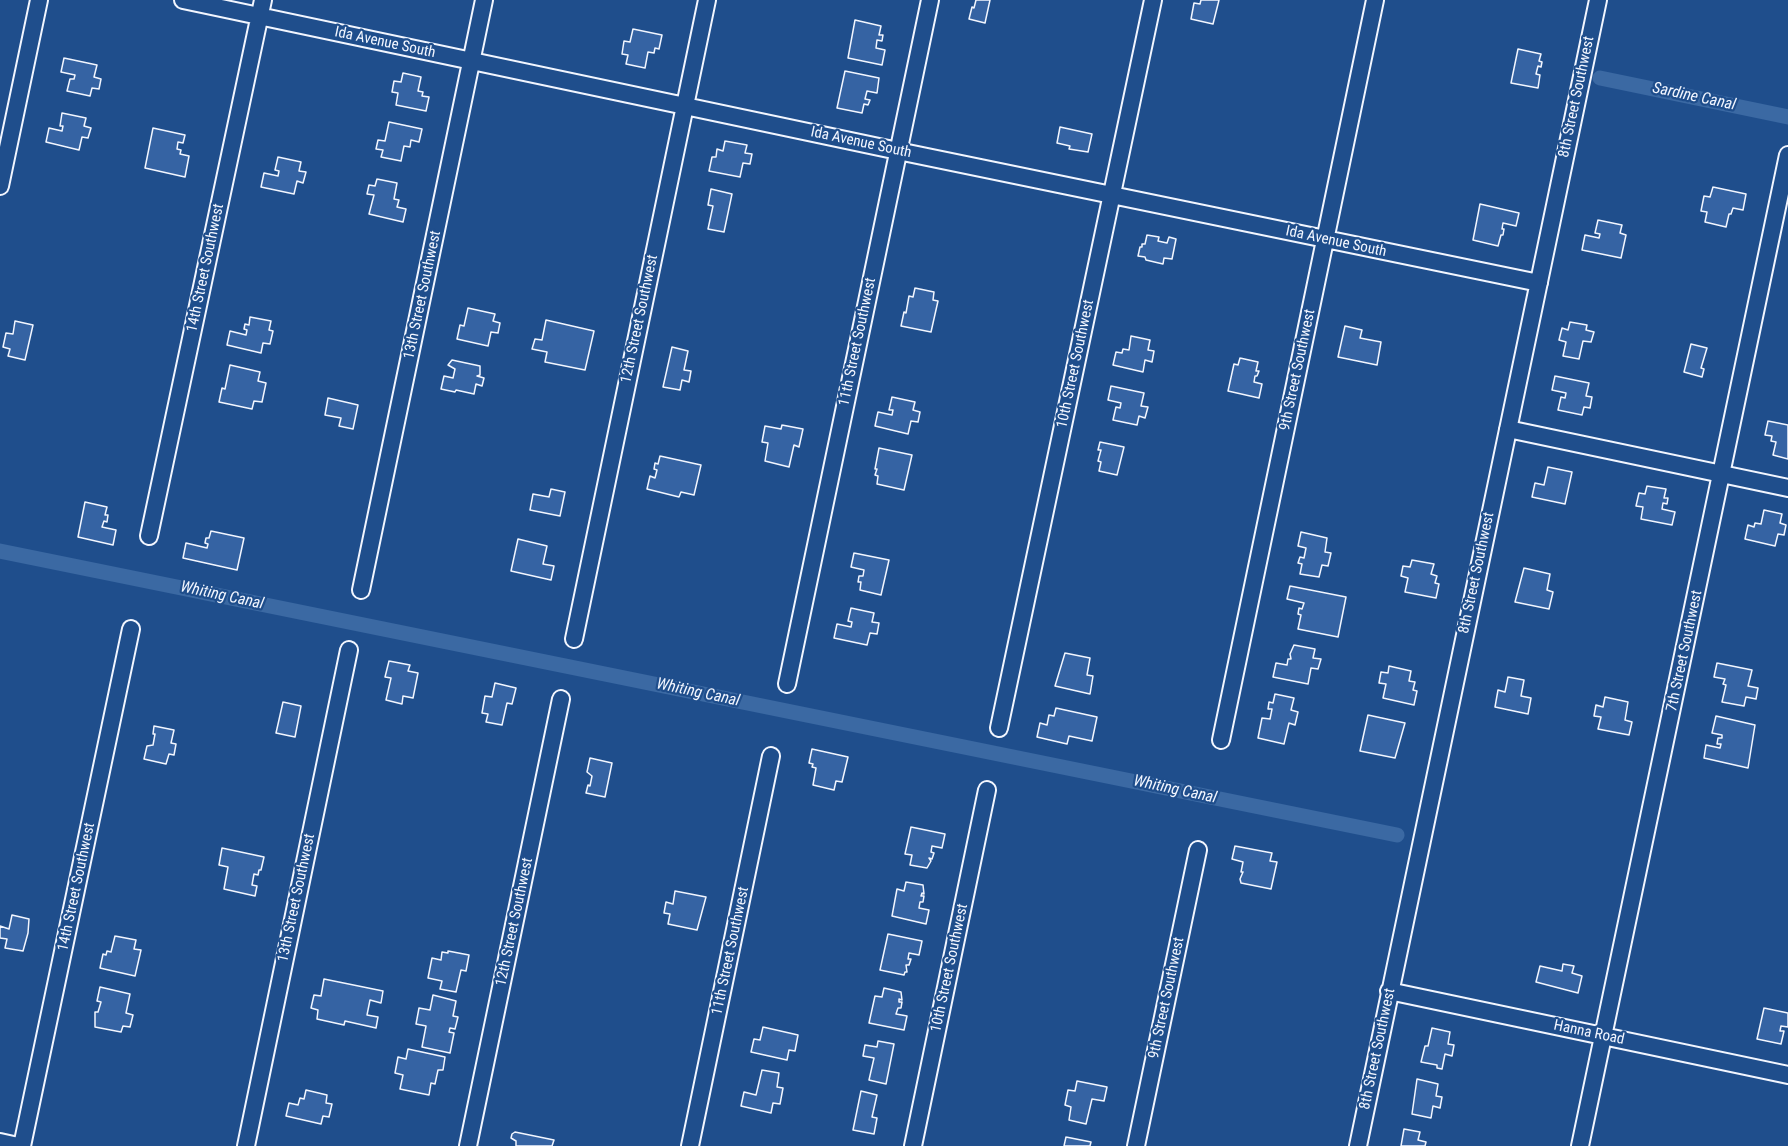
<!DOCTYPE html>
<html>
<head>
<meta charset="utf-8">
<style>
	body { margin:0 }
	canvas { display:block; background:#1f4e8c }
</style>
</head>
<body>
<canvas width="1788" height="1146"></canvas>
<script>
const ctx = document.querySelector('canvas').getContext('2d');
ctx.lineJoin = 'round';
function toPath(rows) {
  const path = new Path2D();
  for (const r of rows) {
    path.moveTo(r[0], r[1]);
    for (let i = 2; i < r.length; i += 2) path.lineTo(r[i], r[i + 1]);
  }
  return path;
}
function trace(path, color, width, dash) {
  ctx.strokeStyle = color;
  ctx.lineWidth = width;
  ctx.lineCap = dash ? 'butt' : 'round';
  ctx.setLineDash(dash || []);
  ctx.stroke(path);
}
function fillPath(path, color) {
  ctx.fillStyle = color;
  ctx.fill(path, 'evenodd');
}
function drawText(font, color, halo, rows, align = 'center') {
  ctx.font = font + ' "Roboto Condensed",sans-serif';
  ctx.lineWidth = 4.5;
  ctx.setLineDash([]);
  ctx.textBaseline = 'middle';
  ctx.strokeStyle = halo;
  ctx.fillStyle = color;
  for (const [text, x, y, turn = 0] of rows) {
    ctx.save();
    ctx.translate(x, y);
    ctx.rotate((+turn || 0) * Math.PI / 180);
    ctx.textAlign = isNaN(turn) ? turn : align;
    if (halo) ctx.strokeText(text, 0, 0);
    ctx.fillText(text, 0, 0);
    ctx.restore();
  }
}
const canal = toPath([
	[1600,78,1788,117],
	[0,551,1397,835]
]);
const building = toPath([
	[976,0,990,0,985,23,969,19,972,7,974,8,976,0],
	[1201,0,1219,0,1213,24,1191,19,1194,3,1200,4,1201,0],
	[855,20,881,26,879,35,883,35,882,41,877,40,876,48,885,50,882,65,848,58,855,20],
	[633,29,662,35,659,49,655,48,654,53,648,52,645,68,626,64,628,55,622,54,624,41,630,42,633,29],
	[1518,49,1541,54,1539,61,1542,62,1541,67,1538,66,1536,74,1540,75,1538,88,1511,83,1518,49],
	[64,58,97,65,94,77,101,79,99,89,92,88,90,96,67,91,70,79,74,79,75,75,61,72,64,58],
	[845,71,879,78,877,93,867,91,865,99,870,100,868,105,864,104,862,113,837,108,845,71],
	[403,73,421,77,418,91,423,92,422,96,429,97,426,111,396,105,398,93,392,92,394,81,401,82,403,73],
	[62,113,86,118,84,126,91,128,88,138,82,137,79,150,46,142,49,128,62,131,63,126,60,126,62,113],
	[389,122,422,129,419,142,411,140,410,147,404,146,401,161,381,157,383,150,376,149,378,140,385,141,389,122],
	[1060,127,1092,134,1088,152,1069,149,1070,146,1057,143,1060,127],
	[153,128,185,135,183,143,178,142,177,149,181,150,180,154,189,156,185,177,145,168,153,128],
	[725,141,747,145,745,153,752,154,750,164,743,163,740,177,709,171,712,157,716,157,717,149,723,151,725,141],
	[278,157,301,162,299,171,306,172,303,183,297,181,294,194,261,187,264,173,278,176,279,171,275,170,278,157],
	[377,179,397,183,394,199,399,200,397,207,406,209,403,222,369,214,374,195,367,194,369,185,375,186,377,179],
	[1713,187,1746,194,1743,210,1733,208,1731,214,1729,214,1726,227,1705,222,1707,212,1701,211,1704,196,1710,197,1713,187],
	[711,189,732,194,724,232,708,229,713,206,708,205,711,189],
	[1480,204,1519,213,1516,226,1503,223,1502,229,1504,229,1503,235,1501,235,1498,246,1473,240,1480,204],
	[1598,220,1622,225,1620,233,1626,235,1621,258,1582,250,1585,235,1599,238,1600,234,1595,233,1598,220],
	[1147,235,1159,237,1158,241,1167,243,1169,237,1176,239,1172,259,1164,258,1163,264,1146,260,1145,257,1138,256,1140,247,1142,247,1142,244,1145,244,1147,235],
	[915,288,934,292,933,300,938,301,931,332,901,326,904,312,906,313,909,296,913,297,915,288],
	[468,308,495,314,493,321,500,323,498,333,491,332,488,346,457,339,460,325,464,326,468,308],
	[250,317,271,321,269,330,273,331,270,344,263,343,261,353,227,345,230,331,246,335,247,330,244,329,245,324,249,325,250,317],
	[546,320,594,331,585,370,545,362,547,352,532,349,535,339,542,340,546,320],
	[15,321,33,325,25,360,8,356,10,349,3,347,6,333,13,334,15,321],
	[1570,322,1587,325,1586,330,1594,332,1591,342,1583,341,1579,359,1563,356,1566,342,1559,340,1562,328,1568,330,1570,322],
	[1345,326,1362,330,1360,338,1381,342,1377,365,1338,357,1345,326],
	[1131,336,1150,340,1148,350,1154,351,1152,362,1145,360,1143,372,1113,365,1116,352,1122,353,1123,349,1129,350,1131,336],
	[1691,344,1707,348,1701,368,1704,369,1702,377,1684,372,1691,344],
	[672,347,688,351,684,370,691,371,689,382,682,380,680,390,663,387,672,347],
	[1240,358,1258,362,1256,371,1259,371,1257,376,1255,376,1254,382,1262,384,1259,398,1228,391,1234,364,1238,365,1240,358],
	[452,360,480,366,480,375,477,376,484,378,482,386,476,384,474,394,456,390,455,392,441,389,444,376,453,378,455,369,448,365,452,360],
	[230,365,260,372,258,381,266,383,262,402,254,401,252,409,219,402,222,388,225,389,230,365],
	[1555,376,1589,383,1586,396,1592,397,1590,408,1584,407,1582,415,1558,410,1561,397,1565,398,1566,393,1552,390,1555,376],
	[1111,386,1144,393,1141,406,1148,407,1145,418,1139,416,1137,425,1113,420,1116,407,1120,408,1121,403,1108,400,1111,386],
	[892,397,915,402,913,410,920,412,918,422,911,421,908,434,875,426,878,412,892,415,893,410,889,410,892,397],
	[328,398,358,405,353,429,339,426,341,418,325,415,328,398],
	[1768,421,1788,425,1788,459,1773,455,1776,442,1771,441,1772,436,1765,435,1768,421],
	[782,425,803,429,799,447,794,445,789,467,765,461,768,443,762,442,765,426,781,429,782,425],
	[1100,442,1124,447,1117,475,1099,471,1101,462,1098,461,1101,450,1098,450,1100,442],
	[879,448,912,455,904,490,877,484,878,476,875,475,877,469,875,469,879,448],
	[660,456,701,465,694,495,681,492,679,497,647,489,650,476,655,478,657,470,654,469,655,463,658,464,660,456],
	[1548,467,1572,472,1565,504,1532,497,1535,483,1544,485,1548,467],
	[1647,486,1666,489,1664,498,1668,498,1667,504,1663,503,1662,509,1675,512,1672,525,1641,519,1643,507,1636,506,1639,493,1645,494,1647,486],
	[551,489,565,492,560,516,530,510,533,494,549,497,551,489],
	[85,502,107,507,105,515,108,515,107,522,104,521,102,527,116,530,113,545,78,537,85,502],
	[1764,510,1782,514,1780,523,1786,525,1784,535,1778,534,1775,546,1745,539,1748,525,1754,527,1755,523,1761,524,1764,510],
	[211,531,244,538,237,570,183,558,186,543,207,548,208,544,205,543,206,538,209,538,211,531],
	[1301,532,1327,538,1325,552,1331,553,1328,566,1322,565,1319,577,1300,574,1302,564,1298,563,1300,557,1304,558,1306,548,1298,546,1301,532],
	[518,539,547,546,543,564,554,566,551,580,511,571,518,539],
	[854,553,889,560,881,595,860,590,861,582,858,582,859,576,863,576,864,570,851,567,854,553],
	[1412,560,1434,564,1431,574,1437,576,1435,583,1439,584,1436,598,1405,592,1408,578,1401,576,1403,566,1410,567,1412,560],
	[1524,568,1550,574,1547,590,1553,592,1549,609,1515,602,1524,568],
	[1290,586,1346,597,1338,637,1298,629,1301,615,1298,614,1299,608,1302,609,1304,603,1287,599,1290,586],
	[851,608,874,613,872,622,879,623,877,634,870,633,867,645,834,638,837,624,851,627,852,622,848,621,851,608],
	[1294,645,1315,649,1313,658,1321,659,1318,669,1311,668,1308,684,1273,677,1276,663,1287,665,1288,659,1291,659,1290,654,1294,645],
	[1065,653,1090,658,1087,675,1093,676,1090,694,1055,686,1065,653],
	[389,661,410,665,408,671,418,673,413,698,403,696,402,704,386,700,391,678,385,677,389,661],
	[1717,663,1752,670,1748,686,1758,688,1756,699,1746,697,1744,706,1722,702,1726,685,1723,684,1725,679,1714,677,1717,663],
	[1389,666,1411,671,1409,681,1415,682,1413,690,1417,691,1414,705,1383,698,1386,684,1379,683,1381,672,1388,673,1389,666],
	[1508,677,1524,680,1521,696,1531,698,1528,714,1495,707,1498,690,1505,692,1508,677],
	[495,683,516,688,512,704,507,703,502,725,486,722,488,714,482,713,485,696,492,697,495,683],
	[1275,694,1294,698,1291,710,1298,712,1295,725,1289,723,1284,744,1258,738,1262,718,1270,719,1272,709,1268,709,1269,702,1273,703,1275,694],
	[1605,697,1628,702,1625,720,1632,722,1629,735,1598,729,1601,717,1594,716,1596,705,1603,707,1605,697],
	[283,702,301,706,295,737,276,733,283,702],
	[1056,708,1097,717,1092,741,1069,736,1067,744,1037,737,1040,723,1047,725,1049,715,1054,716,1056,708],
	[1368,715,1405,723,1395,758,1360,751,1368,715],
	[1716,716,1755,725,1748,768,1704,758,1706,745,1720,748,1721,744,1717,744,1718,738,1722,738,1722,735,1712,733,1716,716],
	[154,726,174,730,171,743,176,744,174,755,169,754,166,764,144,759,147,746,153,745,155,734,153,734,154,726],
	[812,749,848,757,842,782,836,781,834,790,813,785,816,768,812,767,813,764,809,763,812,749],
	[590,758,612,763,605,797,586,793,588,785,590,786,592,776,587,772,590,758],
	[911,827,945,834,942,848,932,846,931,852,934,853,932,859,929,858,931,861,927,868,910,865,912,855,905,854,911,827],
	[1235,846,1272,853,1270,861,1277,862,1271,889,1241,883,1240,879,1243,872,1241,872,1243,862,1232,859,1235,846],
	[222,848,264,857,261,870,259,870,258,875,254,874,252,885,257,886,255,896,224,889,228,867,219,865,222,848],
	[906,882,923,885,924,894,922,893,921,896,924,896,923,902,920,902,919,908,929,910,926,924,892,916,897,889,904,891,906,882],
	[675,891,706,897,697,930,668,924,670,914,664,913,666,902,673,904,675,891],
	[12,915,29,919,28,933,23,951,5,948,7,939,0,938,0,926,9,929,12,915],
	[888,934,922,941,919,955,909,953,908,959,911,959,909,965,906,965,907,972,905,972,904,975,880,970,888,934],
	[115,936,136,940,134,949,141,950,135,976,100,968,103,954,106,955,107,951,111,952,115,936],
	[448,951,469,955,466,971,461,970,456,992,440,989,442,981,428,978,432,958,441,960,442,952,448,953,448,951],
	[1563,964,1574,966,1572,973,1582,976,1578,993,1536,982,1540,966,1562,971,1563,964],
	[324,979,383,991,381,1003,370,1000,367,1015,378,1017,376,1028,345,1021,344,1025,317,1019,318,1010,311,1008,314,995,321,996,324,979],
	[100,987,130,994,126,1013,133,1015,130,1027,123,1026,121,1032,95,1027,95,1012,98,1012,101,1002,97,1001,100,987],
	[884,988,901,992,902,1000,899,999,899,1002,902,1002,901,1008,898,1008,896,1014,907,1016,904,1030,869,1023,875,996,882,997,884,988],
	[433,995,456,1001,453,1016,458,1017,455,1029,450,1028,449,1032,454,1033,450,1053,422,1047,426,1026,416,1024,419,1008,430,1010,433,995],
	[1764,1008,1788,1013,1788,1027,1781,1026,1780,1031,1784,1031,1781,1044,1757,1039,1764,1008],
	[763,1027,798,1035,795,1051,789,1050,787,1060,751,1052,754,1039,760,1040,763,1027],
	[1432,1028,1450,1032,1448,1044,1454,1045,1452,1056,1445,1054,1442,1069,1437,1068,1437,1065,1421,1062,1425,1046,1428,1046,1432,1028],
	[878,1041,894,1044,886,1084,869,1080,874,1058,863,1056,865,1045,877,1047,878,1041],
	[408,1049,445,1057,443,1070,438,1070,435,1084,431,1083,429,1095,400,1089,403,1075,395,1073,398,1057,406,1059,408,1049],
	[762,1070,779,1073,777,1087,783,1088,780,1104,773,1103,771,1113,741,1106,744,1092,756,1095,762,1070],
	[1417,1079,1438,1084,1436,1096,1442,1097,1440,1108,1433,1106,1431,1118,1412,1114,1417,1079],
	[1077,1081,1107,1087,1104,1101,1092,1099,1086,1124,1069,1120,1071,1107,1065,1105,1068,1090,1075,1091,1077,1081],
	[306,1090,327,1095,326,1103,332,1104,329,1117,323,1116,321,1124,286,1116,289,1103,298,1105,300,1098,304,1099,306,1090],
	[861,1091,877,1095,872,1117,877,1118,874,1134,853,1130,861,1091],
	[1404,1129,1420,1132,1418,1140,1426,1142,1425,1146,1401,1146,1404,1129],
	[515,1132,554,1140,552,1146,516,1146,516,1141,511,1138,512,1134,515,1132],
	[1066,1137,1091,1142,1090,1146,1064,1146,1066,1137]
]);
const minor = toPath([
	[183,0,898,151,1539,283],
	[0,186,39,0],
	[1508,429,1788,488],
	[149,536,263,0],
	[361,590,484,0],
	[574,639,707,0],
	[787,684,930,0],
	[999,728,1153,0],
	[1221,740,1375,0],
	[1389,991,1788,1075],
	[0,1142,18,1146],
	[22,1146,131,629],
	[246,1146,349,650],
	[468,1146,561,699],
	[690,1146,771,756],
	[913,1146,987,790],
	[1136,1146,1198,850],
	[1358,1146,1598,0],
	[1580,1146,1788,155]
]);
const streetNames = [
	["Ida Avenue South",385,43,12],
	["8th Street Southwest",1577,97,-78],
	["Ida Avenue South",861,143,12],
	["Ida Avenue South",1336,242,12],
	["14th Street Southwest",206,268,-78],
	["13th Street Southwest",423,295,-78],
	["12th Street Southwest",640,319,-78],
	["11th Street Southwest",858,342,-78],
	["10th Street Southwest",1076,364,-78],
	["9th Street Southwest",1298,370,-78],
	["8th Street Southwest",1477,573,-78],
	["7th Street Southwest",1685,651,-78],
	["14th Street Southwest",77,887,-78],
	["13th Street Southwest",297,898,-78],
	["12th Street Southwest",515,922,-78],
	["11th Street Southwest",731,951,-78],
	["10th Street Southwest",950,968,-78],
	["9th Street Southwest",1167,998,-78],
	["Hanna Road",1589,1033,12],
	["8th Street Southwest",1378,1049,-78]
];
const waterNames = [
	["Sardine Canal",1694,97,12],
	["Whiting Canal",222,596,12],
	["Whiting Canal",698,693,12],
	["Whiting Canal",1175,790,12]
];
trace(canal, '#3b69a3', 15);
fillPath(building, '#3563a3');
trace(building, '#f2f6ff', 1.5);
trace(minor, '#f2f6ff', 20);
trace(minor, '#1f4e8c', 16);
drawText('15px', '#f2f6ff', '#1f4e8c', streetNames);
drawText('italic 16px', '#f2f6ff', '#1f4e8c', waterNames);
</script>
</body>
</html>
